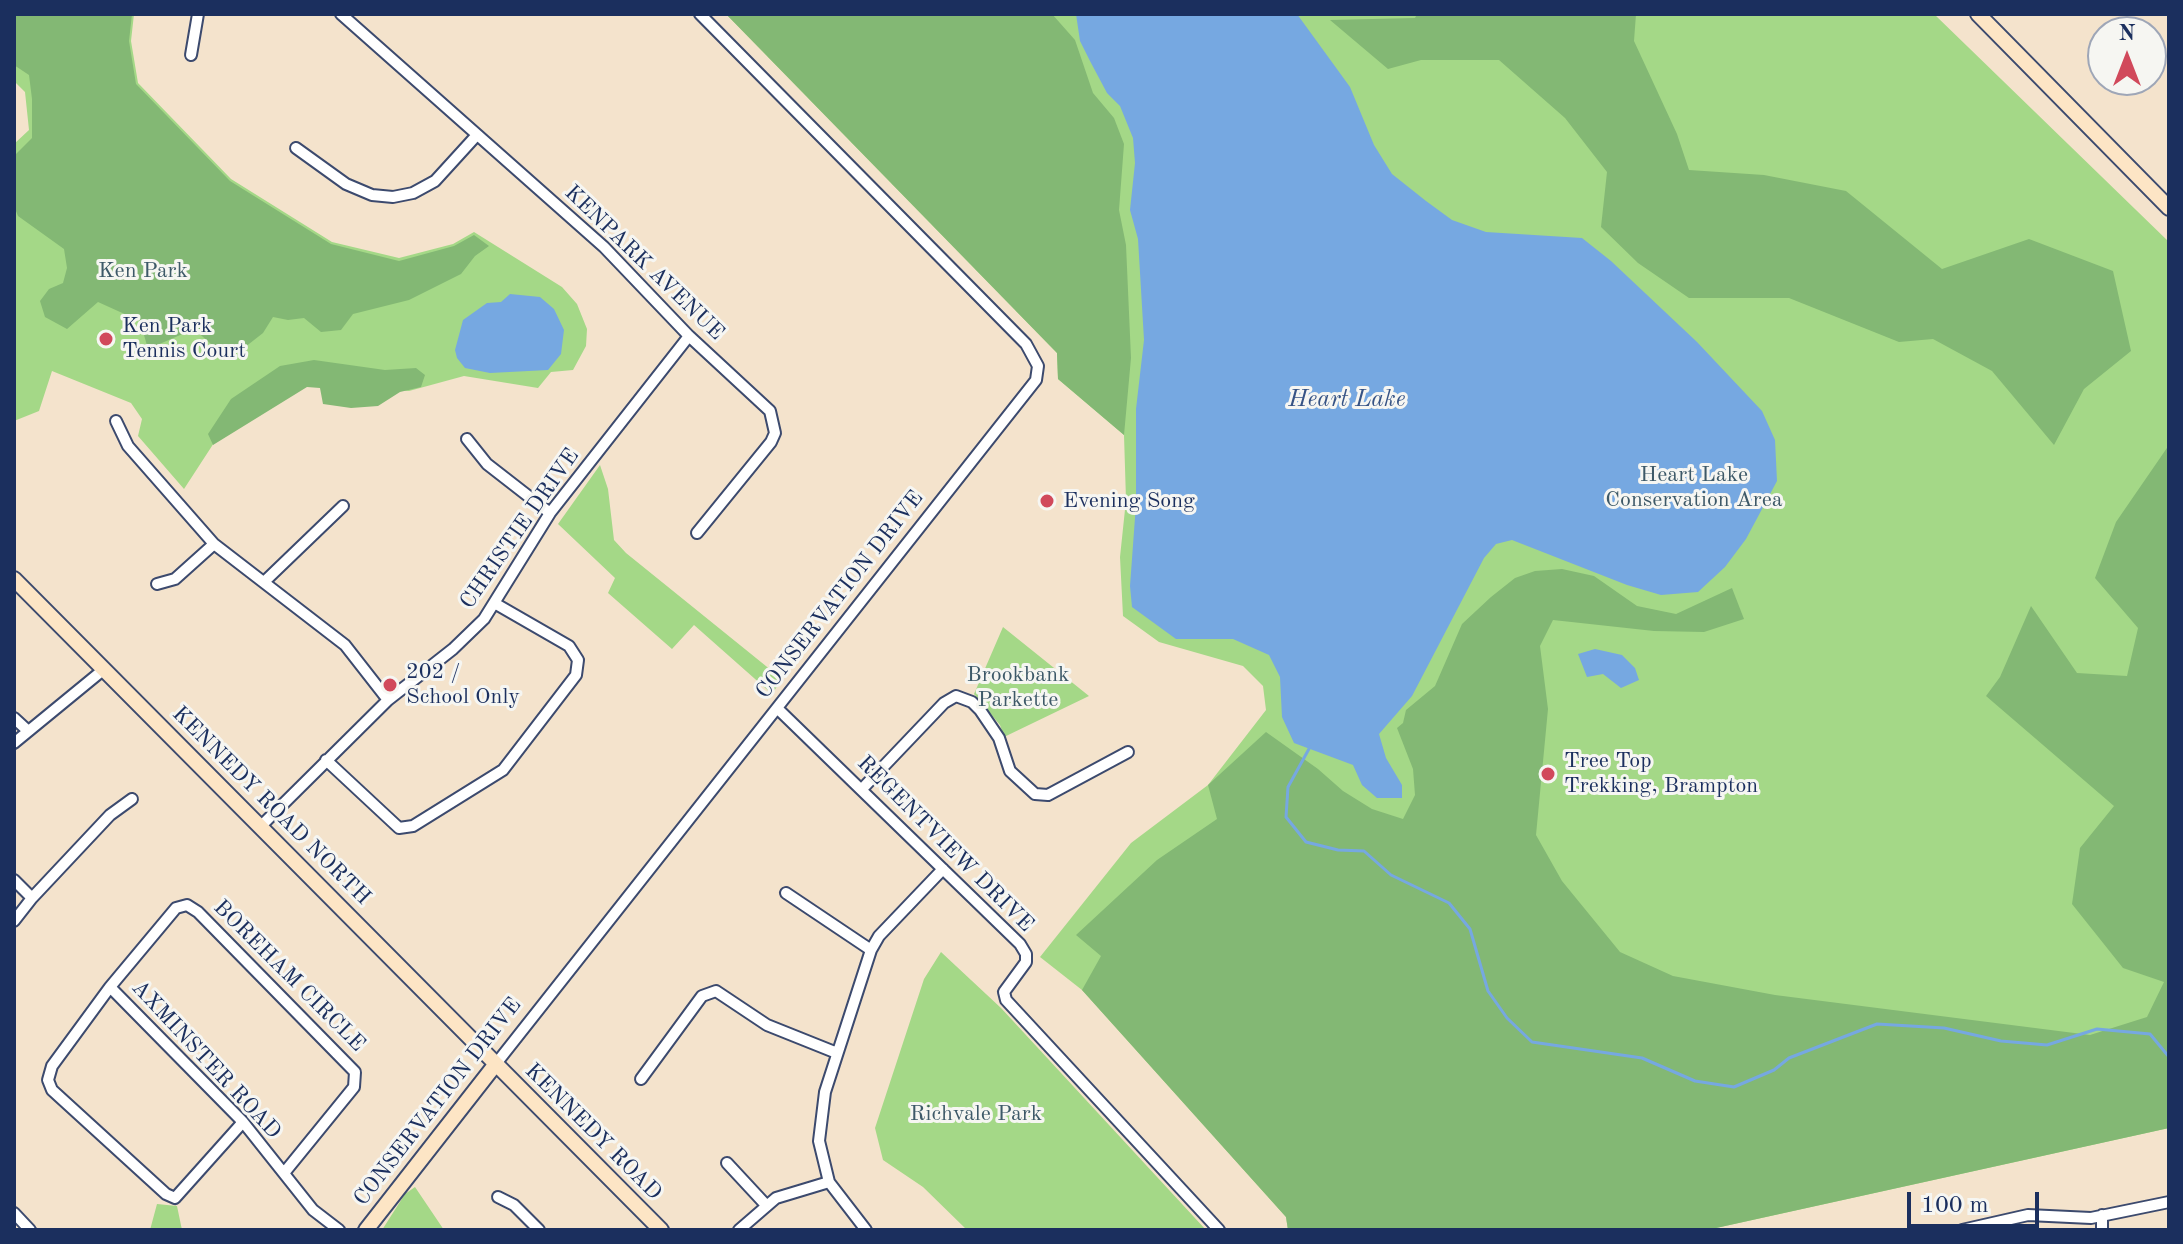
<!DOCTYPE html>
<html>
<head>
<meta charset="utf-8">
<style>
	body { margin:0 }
	#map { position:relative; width:2183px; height:1244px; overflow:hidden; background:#f4e3cc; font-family:"Old Standard TT",serif }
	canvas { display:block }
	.frame { position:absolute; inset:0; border:16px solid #1b2f5e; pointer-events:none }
	.north { position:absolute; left:2087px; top:16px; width:80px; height:80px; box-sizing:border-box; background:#f6f6f2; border:2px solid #9ea6b7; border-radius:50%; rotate:0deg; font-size:22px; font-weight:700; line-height:32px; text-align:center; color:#1b2f5e }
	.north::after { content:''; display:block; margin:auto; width:28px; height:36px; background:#d1495b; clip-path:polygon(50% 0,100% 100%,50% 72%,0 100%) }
	.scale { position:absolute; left:1907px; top:1192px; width:132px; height:36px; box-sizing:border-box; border:4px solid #1b2f5e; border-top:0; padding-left:10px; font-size:24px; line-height:28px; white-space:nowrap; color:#1b2f5e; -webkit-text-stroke:6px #f6f6f2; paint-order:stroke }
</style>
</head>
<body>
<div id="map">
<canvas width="2183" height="1244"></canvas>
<div class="frame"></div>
<div class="north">N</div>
<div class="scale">100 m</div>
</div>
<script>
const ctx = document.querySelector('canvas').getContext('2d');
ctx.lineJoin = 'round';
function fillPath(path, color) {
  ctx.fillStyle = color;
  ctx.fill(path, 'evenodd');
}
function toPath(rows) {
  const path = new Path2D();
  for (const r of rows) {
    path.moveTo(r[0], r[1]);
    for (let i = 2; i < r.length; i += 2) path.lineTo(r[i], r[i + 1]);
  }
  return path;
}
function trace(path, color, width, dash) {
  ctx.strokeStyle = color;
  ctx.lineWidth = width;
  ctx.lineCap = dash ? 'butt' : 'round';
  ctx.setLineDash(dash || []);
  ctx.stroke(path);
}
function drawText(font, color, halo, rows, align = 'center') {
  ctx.font = font + ' "Old Standard TT",serif';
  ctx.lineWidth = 6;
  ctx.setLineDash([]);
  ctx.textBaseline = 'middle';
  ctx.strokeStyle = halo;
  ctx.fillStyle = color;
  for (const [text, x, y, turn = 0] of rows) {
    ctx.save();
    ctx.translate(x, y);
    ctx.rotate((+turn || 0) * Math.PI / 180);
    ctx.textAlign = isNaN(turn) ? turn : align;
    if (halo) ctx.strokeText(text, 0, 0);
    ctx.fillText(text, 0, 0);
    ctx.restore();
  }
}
const green = toPath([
	[14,14,134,14,131,41,138,83,231,179,332,242,399,258,453,244,474,232,562,287,577,304,587,329,586,346,573,370,551,372,538,388,464,376,409,391,301,383,223,429,184,489,138,436,142,419,131,403,52,371,39,411,14,421,14,144,29,130,25,92,14,81],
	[726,14,1934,14,2169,242,2169,1128,1707,1230,1288,1230,1286,1217,1082,990,1040,957,1131,843,1208,785,1266,710,1263,686,1243,666,1159,642,1123,616,1120,557,1126,500,1124,435,1058,379,1057,353],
	[600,465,608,489,614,540,626,553,782,679,772,694,694,625,672,649,608,593,615,578,558,524],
	[1003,627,1089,696,1004,737,1000,725,974,694],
	[941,952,1001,1008,1206,1230,967,1230,923,1187,883,1160,875,1128,924,979],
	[415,1187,444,1230,382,1230,405,1194],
	[157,1204,177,1206,182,1230,150,1230]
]);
const forest = toPath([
	[14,14,132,14,129,41,136,84,230,181,331,244,399,261,454,246,474,235,489,246,475,256,461,274,409,300,353,314,341,330,321,332,304,318,288,320,273,317,263,333,240,351,211,344,194,329,148,349,140,321,98,302,67,329,45,317,40,301,49,289,63,283,67,268,64,249,18,216,14,206,14,156,32,138,32,99,29,75,14,65],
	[726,14,1052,14,1075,40,1093,93,1114,118,1124,144,1119,210,1126,245,1131,358,1124,435,1058,379,1057,353],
	[1417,14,1636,14,1634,41,1677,134,1689,170,1764,175,1846,191,1942,269,2029,239,2113,271,2131,351,2084,389,2054,445,1992,371,1933,339,1899,342,1789,298,1689,298,1638,263,1601,227,1607,172,1565,118,1499,60,1421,60,1388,69,1330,20,1415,18],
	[314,360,385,370,416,368,425,375,421,387,400,392,378,406,351,408,323,404,320,388,307,387,213,445,208,434,231,399,280,366],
	[2169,445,2169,1128,1707,1230,1288,1230,1286,1217,1082,990,1101,956,1076,935,1157,860,1217,819,1208,785,1266,732,1318,769,1343,791,1372,809,1403,819,1415,795,1413,769,1397,728,1403,723,1406,710,1435,686,1462,624,1491,597,1515,578,1535,571,1562,569,1594,576,1637,606,1676,614,1732,588,1744,619,1704,632,1654,631,1553,620,1540,646,1548,709,1536,835,1562,881,1620,952,1673,976,1775,995,2090,1035,2147,1017,2164,982,2123,968,2072,904,2080,848,2114,806,1986,696,2000,677,2031,606,2077,673,2127,676,2138,628,2095,578,2116,522]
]);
const water = toPath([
	[1076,14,1297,14,1350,87,1374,145,1392,174,1426,201,1452,220,1486,232,1582,238,1611,261,1697,342,1762,411,1775,440,1777,481,1746,539,1725,567,1698,592,1661,595,1627,585,1512,540,1496,544,1484,558,1412,696,1379,734,1386,758,1402,785,1402,798,1377,798,1362,785,1353,765,1294,743,1282,717,1280,677,1269,655,1233,639,1176,639,1132,607,1130,586,1136,504,1136,409,1144,340,1138,239,1130,210,1135,163,1133,138,1120,106,1107,93,1090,61,1080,41],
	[510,294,540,297,554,309,564,330,561,354,548,370,490,373,465,368,457,358,455,350,463,320,487,303,501,302],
	[1595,649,1622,655,1635,668,1639,680,1621,688,1603,674,1587,677,1578,654]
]);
const stream = toPath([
	[1310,747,1288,787,1286,817,1306,842,1338,850,1364,851,1391,875,1449,903,1470,929,1488,991,1507,1018,1532,1042,1642,1058,1695,1081,1734,1087,1774,1070,1789,1058,1877,1024,1944,1028,2001,1041,2047,1045,2097,1029,2150,1034,2169,1057]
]);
const street = toPath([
	[341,14,604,247,689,336,770,411,775,433,771,442,697,533],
	[191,55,198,14],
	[296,148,346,184,372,195,393,197,413,193,435,181,476,136],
	[116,421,128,446,214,544,345,645,388,700],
	[467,439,487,464,550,513],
	[264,582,343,506],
	[157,584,175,579,214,544],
	[779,710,1020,944,1026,954,1026,962,1004,992,1006,1000,1219,1230],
	[14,718,27,730],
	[14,743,103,670],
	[326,760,399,828,413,826,503,770,576,675,578,660,569,646,496,604],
	[862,789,944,703,956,696,972,702,980,710,999,738,1010,771,1035,794,1048,795,1128,752],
	[261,826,388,700,453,649,484,619,550,513,689,336],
	[14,880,32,898,110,815,132,799],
	[786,893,871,950],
	[14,921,32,898],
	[110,987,243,1122,313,1210,339,1230],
	[495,1065,1036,380,1038,366,1026,344,700,14],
	[641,1079,702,996,716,991,767,1025,837,1053],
	[243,1122,175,1198,166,1194,52,1090,48,1080,52,1066,110,987,176,908,187,905,198,912,355,1072,354,1087,284,1173],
	[727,1163,766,1205],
	[498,1197,514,1205,539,1230],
	[14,1213,30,1230],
	[2102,1215,2102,1230],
	[739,1230,776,1198,829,1182],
	[866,1230,829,1182,819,1141,825,1092,871,950,879,936,943,869],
	[1962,1230,2028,1215,2091,1218,2169,1202]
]);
const secondary = toPath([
	[1978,14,2169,208],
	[14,579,661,1230],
	[366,1230,495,1065]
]);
const markers = [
	[106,339,8,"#d1495b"],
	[1047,501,8,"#d1495b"],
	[390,685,8,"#d1495b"],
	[1548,774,8,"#d1495b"]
];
const streetNames = [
	["KENPARK AVENUE",644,263,44],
	["CHRISTIE DRIVE",520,529,-55],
	["CONSERVATION DRIVE",840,595,-52],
	["KENNEDY ROAD NORTH",271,806,45],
	["REGENTVIEW DRIVE",945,844,45],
	["BOREHAM CIRCLE",289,976,45],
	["AXMINSTER ROAD",206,1060,47],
	["CONSERVATION DRIVE",438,1102,-52],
	["KENNEDY ROAD",593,1132,45]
];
const parkNames = [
	["Ken Park",143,271],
	["Heart Lake",1694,475],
	["Conservation Area",1694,500],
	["Brookbank",1018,675],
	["Parkette",1018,700],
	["Richvale Park",976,1114]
];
const poiNames = [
	["Ken Park",122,326],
	["Tennis Court",122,351],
	["Evening Song",1063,501],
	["202 /",406,672],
	["School Only",406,697],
	["Tree Top",1564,761],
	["Trekking, Brampton",1564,786]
];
const waterNames = [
	["Heart Lake",1347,400]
];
fillPath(green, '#a4d887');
fillPath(forest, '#83b874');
fillPath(water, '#76a8e1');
trace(stream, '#76a8e1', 3);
trace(street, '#3c4a6e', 14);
trace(secondary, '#3c4a6e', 18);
trace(street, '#fff', 10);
trace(secondary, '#fde5c5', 14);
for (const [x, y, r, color] of markers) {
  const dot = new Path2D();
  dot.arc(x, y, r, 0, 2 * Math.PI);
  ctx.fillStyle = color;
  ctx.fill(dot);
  trace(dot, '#f6f6f2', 3);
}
drawText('22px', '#1b2f5e', '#f6f6f2', streetNames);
drawText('22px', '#3d5968', '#f6f6f2', parkNames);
drawText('22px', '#1b2f5e', '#f6f6f2', poiNames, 'left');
drawText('italic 24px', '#365385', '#f6f6f2', waterNames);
</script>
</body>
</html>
